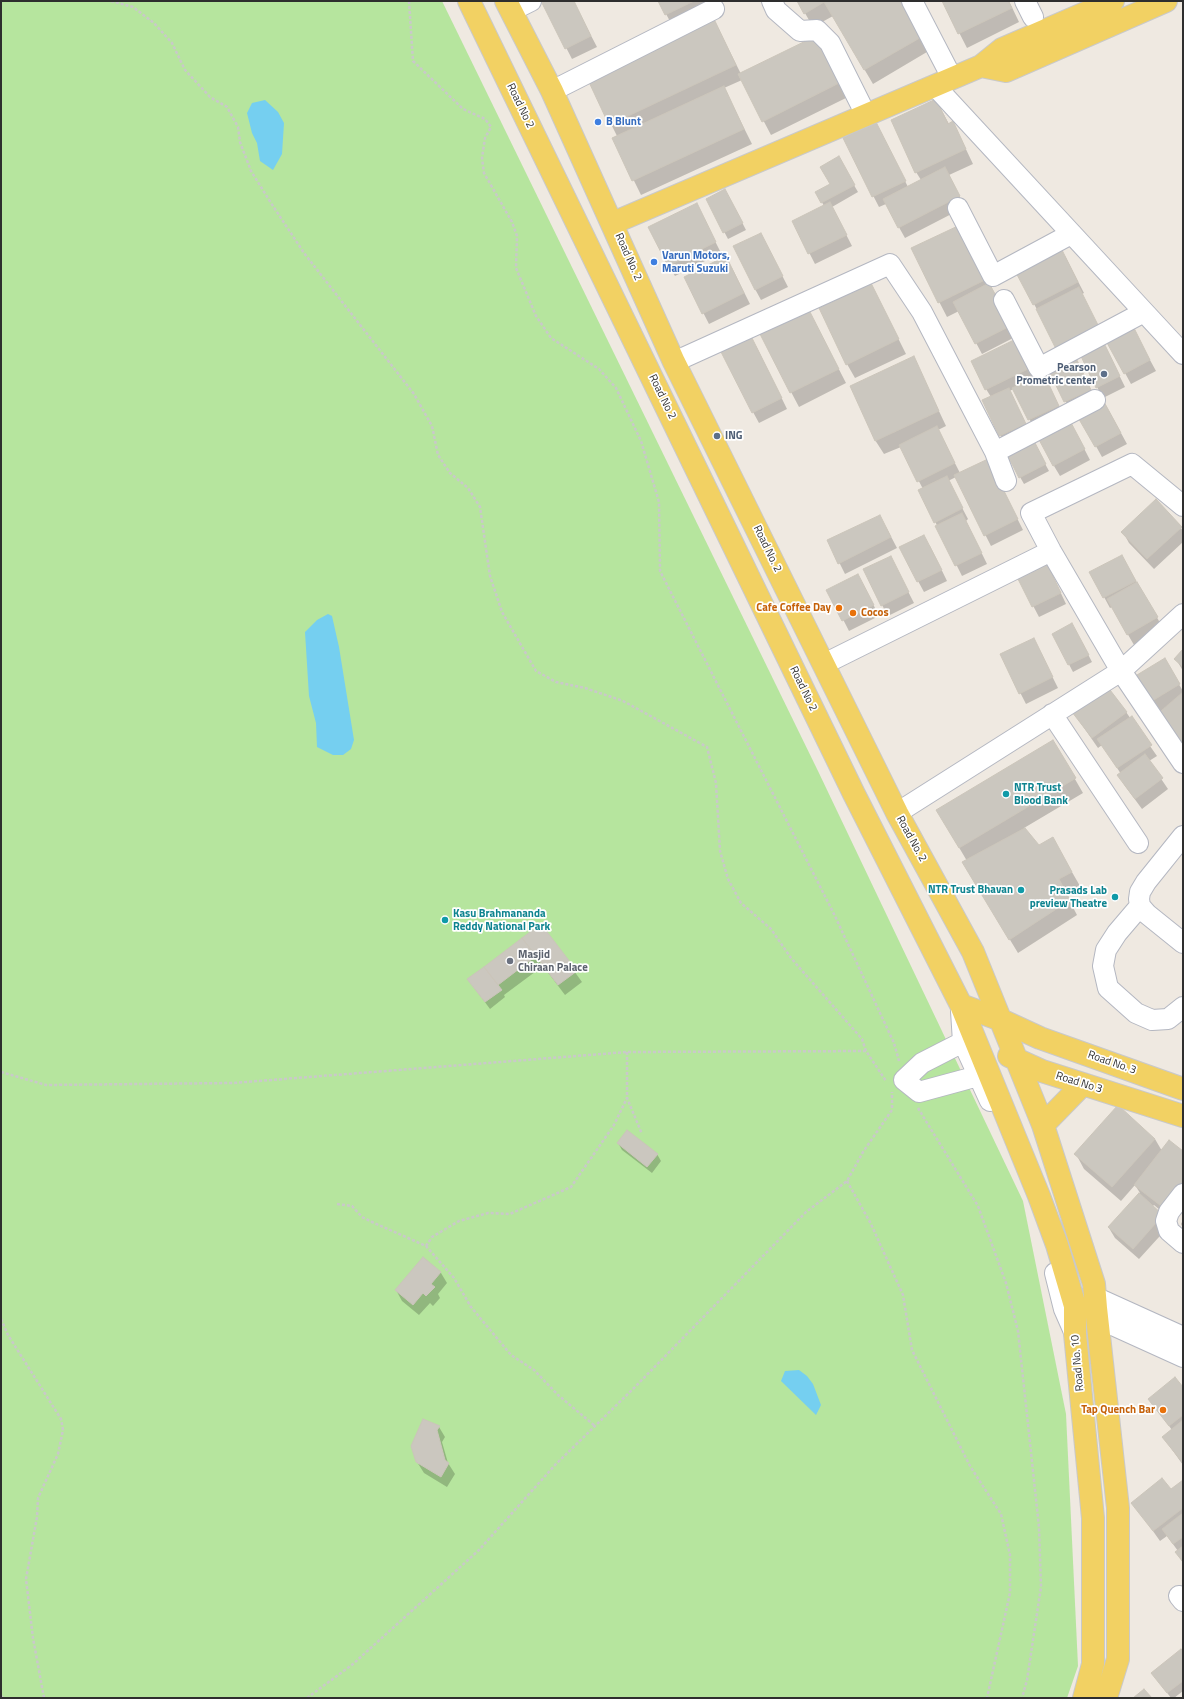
<!DOCTYPE html>
<html>
<head>
<meta charset="utf-8">
<style>
	body { margin:0 }
	#map { position:relative; width:1184px; height:1699px; overflow:hidden; background:#efe9e1; font-family:"Titillium Web",sans-serif }
	canvas { display:block }
	.frame { position:absolute; inset:0; border:2px solid #2e2e2e; pointer-events:none }
</style>
</head>
<body>
<div id="map">
<canvas width="1184" height="1699"></canvas>
<div class="frame"></div>
</div>
<script>
const ctx = document.querySelector('canvas').getContext('2d');
ctx.lineJoin = 'round';
function fillPath(path, color) {
  ctx.fillStyle = color;
  ctx.fill(path, 'evenodd');
}
function toPath(rows) {
  const path = new Path2D();
  for (const r of rows) {
    path.moveTo(r[0], r[1]);
    for (let i = 2; i < r.length; i += 2) path.lineTo(r[i], r[i + 1]);
  }
  return path;
}
function trace(path, color, width, dash) {
  ctx.strokeStyle = color;
  ctx.lineWidth = width;
  ctx.lineCap = dash ? 'butt' : 'round';
  ctx.setLineDash(dash || []);
  ctx.stroke(path);
}
function drawText(font, color, halo, rows, align = 'center') {
  ctx.font = font + ' "Titillium Web",sans-serif';
  ctx.lineWidth = 3.5;
  ctx.setLineDash([]);
  ctx.textBaseline = 'middle';
  ctx.strokeStyle = halo;
  ctx.fillStyle = color;
  for (const [text, x, y, turn = 0] of rows) {
    ctx.save();
    ctx.translate(x, y);
    ctx.rotate((+turn || 0) * Math.PI / 180);
    ctx.textAlign = isNaN(turn) ? turn : align;
    if (halo) ctx.strokeText(text, 0, 0);
    ctx.fillText(text, 0, 0);
    ctx.restore();
  }
}
const green = toPath([
	[1,1,442,1,818,771,1023,1201,1066,1414,1078,1666,1067,1698,1,1698]
]);
const water = toPath([
	[265,100,278,112,284,123,282,154,273,170,260,161,257,143,252,133,247,113,252,103],
	[328,614,332,616,339,647,354,740,351,749,343,755,333,755,317,747,316,723,309,696,305,632,317,620],
	[799,1370,807,1376,813,1384,821,1405,816,1415,781,1381,785,1371]
]);
const shadow = toPath([
	[547,1,573,1,597,47,572,59,543,3],
	[659,1,719,1,672,25],
	[798,1,905,1,932,49,873,84,833,16,813,27],
	[943,1,1009,1,1019,22,967,48],
	[714,20,741,74,817,36,848,97,771,135,742,80,724,88,752,144,641,195,613,138,617,136,589,80],
	[936,100,949,124,953,122,973,164,949,175,965,207,905,238,886,204,879,207,844,139,876,123,908,187,921,180,916,172],
	[838,158,858,192,832,207,852,246,815,264,793,221,824,206,817,193,831,185],
	[729,197,746,230,728,239,707,199],
	[702,215,721,253,675,276,668,265],
	[959,226,1017,336,982,354,959,311,947,317,912,249],
	[761,234,788,287,761,300,755,289],
	[1065,256,1084,293,1040,315,1034,304],
	[732,268,750,304,709,324,685,277],
	[871,284,906,354,855,378,847,364],
	[809,311,846,383,799,407,761,335],
	[1138,338,1156,371,1131,384,1125,373],
	[1018,339,1049,386,1064,417,1035,430,1014,389,1009,391,1031,435,1006,446,983,401,991,397,986,389],
	[1103,342,1125,387,1103,398,1097,387],
	[756,346,787,409,759,423,753,412],
	[914,358,946,426,938,430,960,473,993,470,1023,530,991,546,956,477,948,481,968,519,966,521,987,564,962,576,937,526,923,489,901,447,884,454,875,440],
	[1076,359,1096,401,1071,412,1050,371],
	[1109,411,1127,444,1102,457,1078,414],
	[1074,429,1090,460,1060,476,1054,466],
	[1037,449,1049,471,1024,484,1020,477],
	[886,527,897,548,845,574,828,540],
	[1181,528,1183,531,1183,542,1154,569,1129,543,1123,532],
	[930,546,947,581,924,592,918,581],
	[1128,567,1163,628,1134,645,1112,607,1110,608,1091,573],
	[896,568,914,603,888,616,882,605],
	[1051,572,1066,604,1039,617,1017,575],
	[864,586,879,616,849,631,828,590],
	[1076,631,1092,662,1073,672,1053,634],
	[1039,650,1058,688,1026,704,1001,655],
	[1183,651,1183,671,1176,659],
	[1164,660,1183,691,1183,752,1166,708,1154,714,1134,678],
	[1073,712,1126,712,1157,756,1149,761,1168,789,1142,809,1125,786,1119,775,1121,774,1102,745,1098,748],
	[1053,741,1083,793,1024,828,1039,846,1053,839,1080,886,1066,894,1077,915,1018,953,972,877,967,861,937,810],
	[541,925,582,982,565,995,543,966,504,995,505,997,490,1009,473,986],
	[1155,1139,1162,1151,1183,1152,1171,1219,1154,1205,1153,1206,1169,1226,1139,1259,1115,1238,1109,1228,1140,1193,1135,1185,1121,1201,1084,1169,1076,1154],
	[618,1143,657,1154,661,1161,652,1173,622,1150],
	[1183,1220,1183,1228,1181,1224],
	[424,1258,441,1273,447,1283,438,1294,440,1298,433,1306,430,1303,419,1315,402,1301,396,1290],
	[1183,1388,1183,1465,1163,1437,1172,1430,1149,1399],
	[439,1427,445,1437,442,1442,448,1463,455,1474,447,1487,424,1473,417,1462],
	[1183,1481,1183,1563,1176,1552,1178,1551,1167,1536,1160,1541,1133,1503,1171,1491],
	[1183,1653,1183,1691,1174,1698,1171,1698,1153,1674]
]);
const building = toPath([
	[545,1,574,1,591,36,565,49,542,3,545,1],
	[658,1,694,1,665,15,658,1],
	[797,1,906,1,925,35,864,70,824,2,804,14,797,1],
	[942,1,1008,1,1012,8,958,34,942,1],
	[714,19,736,65,609,125,588,80,714,19],
	[818,35,841,82,762,122,738,74,818,35],
	[724,86,744,129,632,181,612,138,724,86],
	[936,99,948,124,953,121,966,149,915,173,891,120,936,99],
	[876,122,906,181,872,197,843,138,876,122],
	[839,156,855,185,821,203,815,192,830,184,820,167,839,156],
	[945,167,960,196,898,228,883,199,945,167],
	[725,189,743,223,723,233,706,199,725,189],
	[830,202,847,235,808,254,792,221,830,202],
	[697,203,716,242,668,266,648,227,697,203],
	[960,225,987,279,938,303,911,248,960,225],
	[761,233,783,276,755,290,733,246,761,233],
	[1059,244,1078,282,1033,305,1013,267,1059,244],
	[726,256,744,293,702,314,684,277,726,256],
	[871,283,899,339,846,365,819,308,871,283],
	[989,283,1012,325,975,344,953,302,989,283],
	[1079,287,1099,327,1056,349,1036,309,1079,287],
	[809,310,839,369,790,393,760,334,809,310],
	[1133,326,1150,360,1124,374,1106,341,1133,326],
	[750,334,782,398,752,413,719,348,750,334],
	[1018,338,1032,367,985,390,971,361,1018,338],
	[1103,341,1120,376,1096,388,1079,352,1103,341],
	[914,356,939,411,875,441,850,386,914,356],
	[1076,358,1091,390,1064,402,1049,371,1076,358],
	[1044,374,1059,406,1028,420,1012,388,1044,374],
	[1009,388,1026,424,999,436,982,400,1009,388],
	[1103,400,1121,433,1095,447,1076,414,1103,400],
	[1068,417,1085,449,1053,466,1036,434,1068,417],
	[937,426,955,463,917,482,899,445,937,426],
	[1034,441,1046,464,1019,478,1007,454,1034,441],
	[988,459,1018,519,984,536,954,475,988,459],
	[947,476,963,508,934,523,918,490,947,476],
	[1156,499,1182,527,1147,559,1121,532,1156,499],
	[962,513,982,553,955,566,935,526,962,513],
	[880,515,891,537,838,564,827,540,880,515],
	[924,535,942,570,917,582,899,547,924,535],
	[1122,555,1136,581,1103,598,1089,572,1122,555],
	[891,556,909,592,881,606,863,569,891,556],
	[1045,560,1061,593,1032,607,1016,575,1045,560],
	[858,574,874,605,842,621,826,590,858,574],
	[1137,582,1158,617,1127,635,1107,599,1137,582],
	[1072,623,1089,655,1068,665,1052,634,1072,623],
	[1034,638,1053,677,1019,694,1000,654,1034,638],
	[1183,649,1183,667,1174,659,1183,649],
	[1165,658,1180,684,1147,704,1132,678,1165,658],
	[1107,686,1127,712,1092,738,1072,712,1107,686],
	[1183,692,1183,742,1179,745,1154,717,1183,692],
	[1132,716,1152,745,1117,768,1097,739,1132,716],
	[1053,740,1076,778,959,848,936,810,1053,740],
	[1145,754,1163,778,1135,799,1117,775,1145,754],
	[1025,828,1039,845,1053,837,1072,872,1059,879,1070,900,1009,940,962,862,1025,828],
	[541,924,577,971,558,985,522,938,541,924],
	[522,938,536,956,498,985,484,967,522,938],
	[484,967,502,990,485,1002,467,979,484,967],
	[1118,1105,1155,1139,1112,1187,1074,1154,1118,1105],
	[627,1130,658,1154,647,1167,617,1143,627,1130],
	[1169,1140,1183,1151,1183,1185,1165,1209,1134,1185,1169,1140],
	[1139,1193,1163,1215,1133,1249,1108,1227,1139,1193],
	[423,1257,441,1272,431,1284,435,1287,426,1296,423,1293,413,1305,395,1290,423,1257],
	[1175,1377,1183,1387,1183,1415,1169,1426,1148,1399,1175,1377],
	[423,1419,440,1426,437,1430,445,1460,449,1463,441,1477,416,1462,411,1446,423,1419],
	[1183,1420,1183,1463,1162,1437,1183,1420],
	[1162,1478,1171,1489,1183,1480,1183,1508,1153,1531,1131,1503,1162,1478],
	[1183,1513,1183,1537,1173,1544,1162,1529,1183,1513],
	[1183,1546,1183,1562,1175,1552,1183,1546],
	[1181,1649,1183,1651,1183,1681,1167,1693,1151,1673,1181,1649],
	[1144,1689,1152,1698,1133,1698,1144,1689]
]);
const path = toPath([
	[111,1,133,7,154,23,172,43,185,70,210,97,227,107,238,127,240,142,251,171,271,203,304,253,414,394,432,426,438,455,450,473,468,488,480,507,490,576,502,612,536,671,556,682,585,688,623,701,707,747,716,783,720,851,728,879,741,903,771,929,791,958,862,1039,866,1051,886,1081],
	[409,1,413,61,463,109,485,119,491,127,485,138,482,158,484,173,512,222,517,236,516,268,536,316,551,338,599,369,616,388,641,441,659,502,660,571,834,914,894,1043,899,1061],
	[627,1052,627,1098,642,1134],
	[1,1072,46,1085,233,1083,627,1052,866,1051],
	[918,1108,978,1206,1006,1283,1018,1331,1039,1527,1041,1587,1027,1680,1022,1698],
	[847,1181,871,1224,903,1295,912,1350,970,1466,1001,1514,1010,1555,1010,1593,987,1698],
	[337,1204,352,1206,362,1217,372,1222,426,1246,454,1278,471,1307,511,1355,534,1370,558,1395,595,1426],
	[426,1246,432,1237,459,1221,488,1213,510,1214,571,1187,614,1125,627,1098],
	[1,1319,8,1335,61,1419,63,1430,58,1454,38,1498,37,1517,26,1579,33,1638,44,1698],
	[1,1696,3,1698],
	[307,1698,353,1664,479,1550,555,1465,634,1388,806,1212,847,1181,863,1152,892,1110,892,1092]
]);
const minor = toPath([
	[772,1,776,10,800,31,817,30,830,43,866,115],
	[912,1,952,78],
	[1025,1,1033,17],
	[511,11,531,1],
	[935,86,1183,354],
	[552,91,714,9],
	[958,208,993,276,1071,234],
	[1004,300,1039,368,1144,312],
	[674,362,890,264,922,312,995,452,1006,481],
	[995,452,1095,400],
	[1183,506,1132,464,1031,513,1051,551,1121,671,1183,763],
	[824,664,1051,551],
	[1052,714,1138,843],
	[897,813,1121,671,1183,614],
	[1183,836,1146,882,1140,892,1139,899,1140,906,1147,914,1183,943],
	[1140,906,1117,933,1106,950,1103,966,1108,988,1136,1013,1152,1020,1168,1019,1183,1007],
	[961,1011,963,1042,990,1101],
	[963,1042,922,1063,904,1080,919,1092,978,1076],
	[1183,1194,1169,1212,1166,1221,1169,1231,1183,1243],
	[1055,1273,1064,1309,1075,1334],
	[1095,1297,1183,1337],
	[1097,1318,1183,1357],
	[1179,1596,1183,1601]
]);
const major = toPath([
	[469,1,854,794,961,1005,1039,1196,1057,1245,1075,1306,1075,1334,1093,1518,1093,1664,1084,1698],
	[506,1,552,91,674,362,897,813,973,952,1043,1125,1094,1284,1096,1308,1118,1508,1118,1659,1106,1698],
	[981,66,1006,71,1166,1],
	[613,223,981,66,1002,49,1113,1],
	[961,1005,1001,1020,1040,1038,1183,1089],
	[1009,1056,1042,1071,1183,1116],
	[1043,1125,1083,1084]
]);
const markers = [
	[598,122,4,"#3f7fe0"],
	[654,262,4,"#3f7fe0"],
	[1104,374,4,"#5c6f8a"],
	[717,436,4,"#5c6f8a"],
	[839,608,4,"#e8710a"],
	[853,613,4,"#e8710a"],
	[1006,794,4,"#0f9aa8"],
	[1021,890,4,"#0f9aa8"],
	[1115,897,4,"#0f9aa8"],
	[445,920,4,"#0f9aa8"],
	[510,961,4,"#6b7280"],
	[1163,1410,4,"#e8710a"]
];
const streetNames = [
	["Road No 2",520,106,64],
	["Road No. 2",628,257,66],
	["Road No 2",662,397,64],
	["Road No. 2",767,549,64],
	["Road No 2",803,689,64],
	["Road No. 2",911,839,61],
	["Road No. 3",1112,1063,19],
	["Road No 3",1079,1083,17],
	["Road No. 10",1078,1363,-95]
];
const shopNames = [
	["B Blunt",606,122],
	["Varun Motors,",662,256],
	["Maruti Suzuki",662,269]
];
const serviceNames = [
	["Pearson",1096,368],
	["Prometric center",1096,381],
	["ING",725,436,"left"]
];
const foodNames = [
	["Cafe Coffee Day",831,608],
	["Cocos",861,613,"left"],
	["Tap Quench Bar",1155,1410]
];
const cultureNames = [
	["NTR Trust",1014,788],
	["Blood Bank",1014,801],
	["NTR Trust Bhavan",1013,890,"right"],
	["Prasads Lab",1107,891,"right"],
	["preview Theatre",1107,904,"right"],
	["Kasu Brahmananda",453,914],
	["Reddy National Park",453,927]
];
const worshipNames = [
	["Masjid",518,955],
	["Chiraan Palace",518,968]
];
fillPath(green, '#b6e59e');
fillPath(water, '#75cff0');
fillPath(shadow, '#0003');
fillPath(building, '#cbc7bf');
trace(building, '#cbc5ba', 1);
trace(minor, '#b4b7c1', 22);
trace(major, '#c9c9c9', 24);
trace(path, '#c9c9c9', 2.5, [3, 2]);
trace(minor, '#fff', 20);
trace(major, '#f2d163', 22);
for (const [x, y, r, color] of markers) {
  const dot = new Path2D();
  dot.arc(x, y, r, 0, 2 * Math.PI);
  ctx.fillStyle = color;
  ctx.fill(dot);
  trace(dot, '#fff', 1.5);
}
drawText('11px', '#2e2e2e', '#fff', streetNames);
drawText('bold 11px', '#366cbe', '#fff', shopNames, 'left');
drawText('bold 11px', '#4e5e75', '#fff', serviceNames, 'right');
drawText('bold 11px', '#c56008', '#fff', foodNames, 'right');
drawText('bold 11px', '#0d838f', '#fff', cultureNames, 'left');
drawText('bold 11px', '#5b616d', '#fff', worshipNames, 'left');
</script>
</body>
</html>
